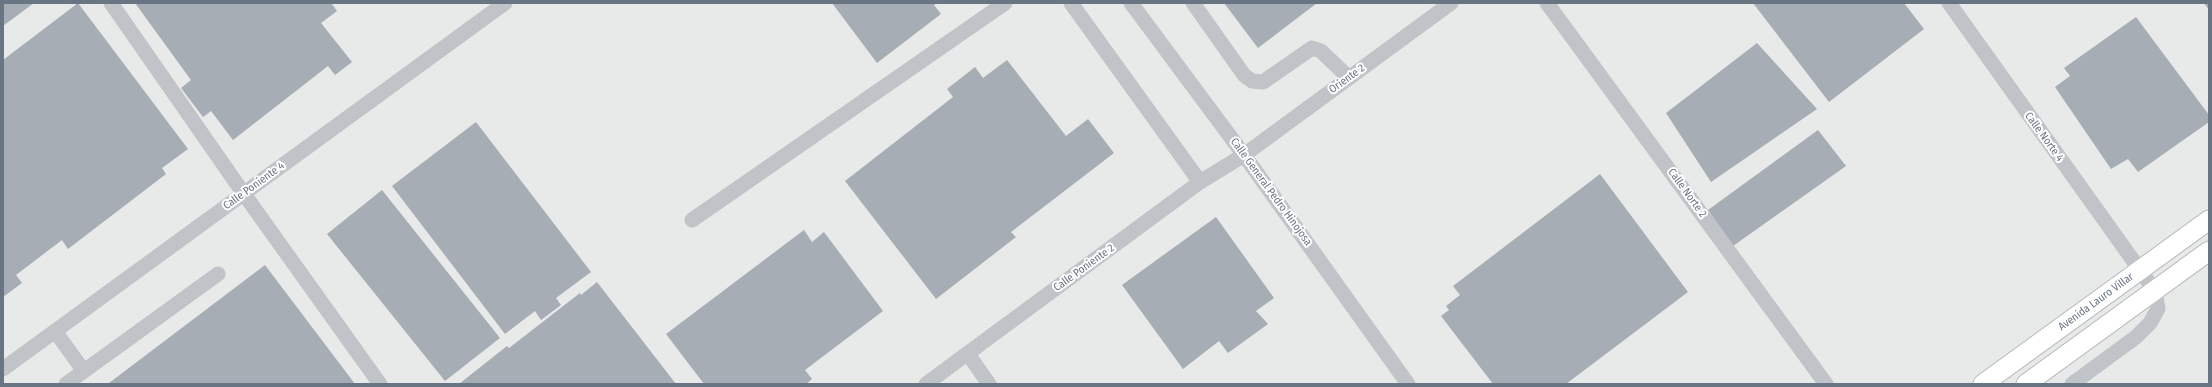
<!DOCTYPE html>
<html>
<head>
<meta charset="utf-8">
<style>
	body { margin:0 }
	#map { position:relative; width:2212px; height:387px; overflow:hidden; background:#f8f8f5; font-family:"Fira Sans Condensed",sans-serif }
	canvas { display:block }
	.frame { position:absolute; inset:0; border:4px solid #6a7584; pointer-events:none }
</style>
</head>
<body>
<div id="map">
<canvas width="2212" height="387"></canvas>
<div class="frame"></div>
</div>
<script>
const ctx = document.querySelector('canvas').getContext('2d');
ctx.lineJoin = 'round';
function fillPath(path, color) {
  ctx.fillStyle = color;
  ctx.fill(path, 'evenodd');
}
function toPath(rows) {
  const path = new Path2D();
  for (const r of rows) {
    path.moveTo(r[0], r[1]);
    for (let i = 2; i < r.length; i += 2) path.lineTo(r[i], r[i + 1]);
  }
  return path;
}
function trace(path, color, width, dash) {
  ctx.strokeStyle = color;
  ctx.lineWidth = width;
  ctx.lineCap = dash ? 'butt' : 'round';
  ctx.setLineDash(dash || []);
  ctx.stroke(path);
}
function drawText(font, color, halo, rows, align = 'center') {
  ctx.font = font + ' "Fira Sans Condensed",sans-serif';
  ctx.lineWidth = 4;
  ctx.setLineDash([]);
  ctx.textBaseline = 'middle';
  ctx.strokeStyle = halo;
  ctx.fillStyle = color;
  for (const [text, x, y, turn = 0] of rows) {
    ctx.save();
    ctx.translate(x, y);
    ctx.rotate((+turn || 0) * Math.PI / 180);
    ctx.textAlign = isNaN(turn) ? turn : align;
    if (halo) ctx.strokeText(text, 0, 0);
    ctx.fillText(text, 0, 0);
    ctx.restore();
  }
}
const built = toPath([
	[3,3,2209,3,2209,384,3,384]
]);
const building = toPath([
	[3,3,34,3,3,26],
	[78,3,188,149,162,168,166,174,68,249,62,240,16,275,22,283,3,297,3,60],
	[135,3,331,3,337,11,321,23,352,62,335,75,328,66,233,140,211,111,203,117,181,88,191,80],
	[832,3,937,3,934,5,941,14,877,63],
	[1224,3,1317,3,1258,48],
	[1753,3,1904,3,1924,29,1829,102],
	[2204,3,2209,3,2209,10],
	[2136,17,2209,115,2209,122,2138,172,2128,159,2111,169,2055,87,2070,76,2064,68],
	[1757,43,1817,109,1711,182,1666,113],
	[1007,60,1066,136,1088,119,1114,153,1011,232,1016,237,936,299,845,181,953,97,947,89,975,67,983,78],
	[476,122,591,272,556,298,561,305,541,320,535,311,505,334,392,186],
	[1818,130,1846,166,1733,246,1708,210],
	[1600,174,1688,292,1566,384,1493,384,1441,316,1449,310,1446,306,1460,295,1453,286],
	[382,190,500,338,445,381,327,234],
	[1216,217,1274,298,1256,311,1268,324,1228,353,1219,341,1183,369,1122,285],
	[804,230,812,242,824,232,883,311,805,370,812,379,806,384,704,384,666,334],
	[265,265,355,384,110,384,109,383],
	[597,282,676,384,459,384,507,346,509,348,580,293,581,295]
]);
const minor = toPath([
	[111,3,244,194,380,384],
	[1071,3,1200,182],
	[1131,3,1244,155,1408,384],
	[1193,3,1244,75,1252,81,1263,82,1312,48,1321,51,1348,77],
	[1547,3,1826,384],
	[1949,3,2155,291,2158,309,2150,323,2136,337,2072,384],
	[692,220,1005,3],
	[55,331,83,370],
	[968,354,989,384],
	[3,369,505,3],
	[66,384,218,274],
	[926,384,1200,182,1244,155,1451,3]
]);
const major = toPath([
	[1983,384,2209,220],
	[2026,384,2209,251]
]);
const streetNames = [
	["Oriente 2",1347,79,-36],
	["Calle Norte 4",2044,137,54],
	["Calle Poniente 4",254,186,-36],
	["Calle General Pedro Hinojosa",1271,192,54],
	["Calle Norte 2",1687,193,54],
	["Calle Poniente 2",1084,268,-36],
	["Avenida Lauro Villar",2096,302,-36]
];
fillPath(built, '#e8eae9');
fillPath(building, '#a7adb4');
trace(major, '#b4b7bb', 21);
trace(minor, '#c0c3c7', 15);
trace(major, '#fff', 19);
drawText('11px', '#6a7584', '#fff', streetNames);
</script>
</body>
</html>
